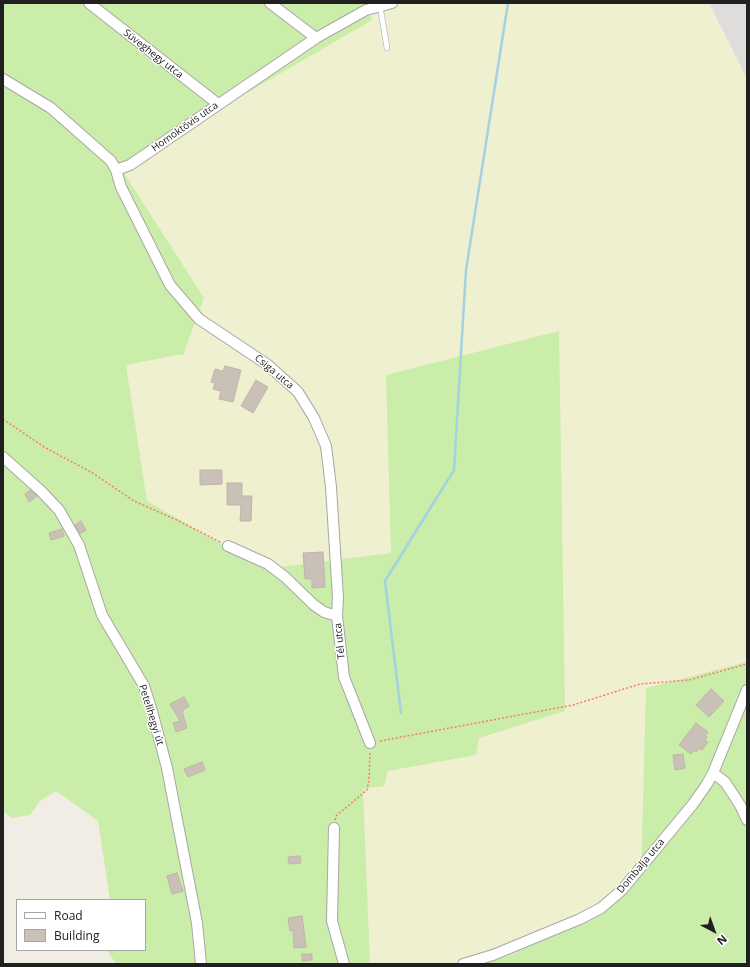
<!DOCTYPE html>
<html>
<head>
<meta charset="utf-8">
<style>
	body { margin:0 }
	#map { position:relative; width:750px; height:967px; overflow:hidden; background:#f1ede5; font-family:"Open Sans",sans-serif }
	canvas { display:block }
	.frame { position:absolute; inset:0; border:4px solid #202020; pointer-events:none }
	.legend { position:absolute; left:16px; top:899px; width:130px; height:52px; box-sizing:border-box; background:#fff; border:1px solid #a6a6a6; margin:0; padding:5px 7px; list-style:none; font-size:12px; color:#202020 }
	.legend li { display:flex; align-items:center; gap:8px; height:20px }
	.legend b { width:20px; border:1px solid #a6a6a6 }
	.north { position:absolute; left:694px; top:911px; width:40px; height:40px; -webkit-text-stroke:3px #fff; paint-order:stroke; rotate:139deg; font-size:11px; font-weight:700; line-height:16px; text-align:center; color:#202020 }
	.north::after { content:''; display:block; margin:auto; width:14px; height:18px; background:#202020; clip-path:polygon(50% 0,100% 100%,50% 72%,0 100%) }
</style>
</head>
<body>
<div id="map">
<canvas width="750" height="967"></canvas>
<div class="frame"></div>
<ul class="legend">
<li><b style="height:5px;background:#fff"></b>Road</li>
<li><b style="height:11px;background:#c9c0b8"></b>Building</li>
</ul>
<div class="north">N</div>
</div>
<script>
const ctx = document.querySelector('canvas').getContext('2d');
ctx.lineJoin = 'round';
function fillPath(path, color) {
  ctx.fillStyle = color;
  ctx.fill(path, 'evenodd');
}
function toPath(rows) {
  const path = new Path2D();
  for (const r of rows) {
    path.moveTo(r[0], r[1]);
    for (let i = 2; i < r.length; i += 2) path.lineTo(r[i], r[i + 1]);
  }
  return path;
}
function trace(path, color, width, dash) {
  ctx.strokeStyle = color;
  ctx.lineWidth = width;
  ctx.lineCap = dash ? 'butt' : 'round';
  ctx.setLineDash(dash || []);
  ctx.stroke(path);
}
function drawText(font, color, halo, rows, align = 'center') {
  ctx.font = font + ' "Open Sans",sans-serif';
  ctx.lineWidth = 3;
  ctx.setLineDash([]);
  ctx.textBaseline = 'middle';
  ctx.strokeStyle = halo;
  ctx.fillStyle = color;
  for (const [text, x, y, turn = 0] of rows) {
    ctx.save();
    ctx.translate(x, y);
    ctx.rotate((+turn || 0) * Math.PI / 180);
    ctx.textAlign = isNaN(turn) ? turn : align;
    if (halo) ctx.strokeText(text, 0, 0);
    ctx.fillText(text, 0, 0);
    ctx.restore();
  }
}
const residential = toPath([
	[709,3,747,3,747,79,714,14]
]);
const farmland = toPath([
	[365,3,709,3,747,79,747,662,646,688,641,876,612,906,511,955,479,964,370,964,363,789,387,771,476,755,479,738,565,711,387,375,391,553,265,569,147,501,126,364,177,354,183,355,120,167,371,20]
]);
const grass = toPath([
	[3,3,365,3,372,20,120,167,204,298,183,355,177,355,126,365,147,501,265,569,391,553,386,375,559,331,565,711,479,738,476,755,388,771,384,786,363,789,370,964,116,964,107,950,145,950,145,900,110,900,98,821,56,791,40,801,30,815,12,818,3,811],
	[747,662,747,964,479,964,511,955,611,906,641,876,646,688]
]);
const stream = toPath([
	[401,713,385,581,454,470,466,270,508,3]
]);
const building = toPath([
	[225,366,241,370,233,402,219,399,221,391,213,389,215,383,211,382,215,369,223,371,225,366],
	[256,380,268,387,253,413,241,406,256,380],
	[200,470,222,470,222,484,200,485,200,470],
	[227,483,242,483,242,496,252,496,251,521,240,521,241,505,227,505,227,483],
	[31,490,37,496,29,502,25,494,31,490],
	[81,521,86,530,80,534,75,525,81,521],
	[62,529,64,536,51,540,49,533,62,529],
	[323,552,325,587,312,588,312,579,305,579,303,553,323,552],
	[711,689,724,701,709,717,696,705,711,689],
	[184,697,189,706,182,711,187,728,176,732,173,723,180,721,170,704,184,697],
	[696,723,708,732,705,736,707,737,705,740,708,742,702,750,699,748,696,752,694,750,691,754,679,745,696,723],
	[683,754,685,768,675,770,673,755,683,754],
	[202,762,205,770,188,777,184,769,202,762],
	[300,856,301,863,289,864,288,857,300,856],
	[177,873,183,891,172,894,167,876,177,873],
	[302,916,306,947,294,948,293,930,290,931,288,918,302,916],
	[302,954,312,954,312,960,302,961,302,954]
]);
const path = toPath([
	[3,419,44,447,91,472,134,501,179,521,220,542],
	[380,741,573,705,640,684,689,680,747,664],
	[335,820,336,816,367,790,369,779,370,753]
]);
const service = toPath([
	[380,6,387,48]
]);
const minor = toPath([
	[89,3,218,104],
	[270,3,316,38],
	[3,79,51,108,111,161,116,170,121,187,170,285,199,319,268,365,298,392,314,418,326,446,331,487,338,598,337,616,344,677,370,743],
	[116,170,130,165,316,38,366,10,392,3],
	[3,457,41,491,59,510,79,545,102,615,144,686,152,711,167,768,197,923,201,964],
	[228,546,268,564,285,577,314,605,324,612,337,616],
	[713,773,725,782,740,805,747,820],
	[334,828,332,921,344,964],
	[463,964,493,955,580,919,601,908,622,890,693,804,707,784,713,773,747,690]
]);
const streetNames = [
	["Süveghegy utca",153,54,38],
	["Homoktövis utca",185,127,-35],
	["Csiga utca",274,372,40],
	["Tél utca",340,641,-96],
	["Petelihegyi út",151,715,73],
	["Dombalja utca",641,866,-50]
];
fillPath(residential, '#dedddc');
fillPath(farmland, '#eef0d0');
fillPath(grass, '#caeda9');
trace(stream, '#a3d2e1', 2.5);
fillPath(building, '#c9c0b8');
trace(building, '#c3b4a7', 1);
trace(service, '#a7a7a7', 6);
trace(minor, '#a7a7a7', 12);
trace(path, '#ff7968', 1.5, [2, 2]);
trace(service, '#fff', 5);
trace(minor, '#fff', 10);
drawText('10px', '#202020', '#fff', streetNames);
</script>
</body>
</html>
